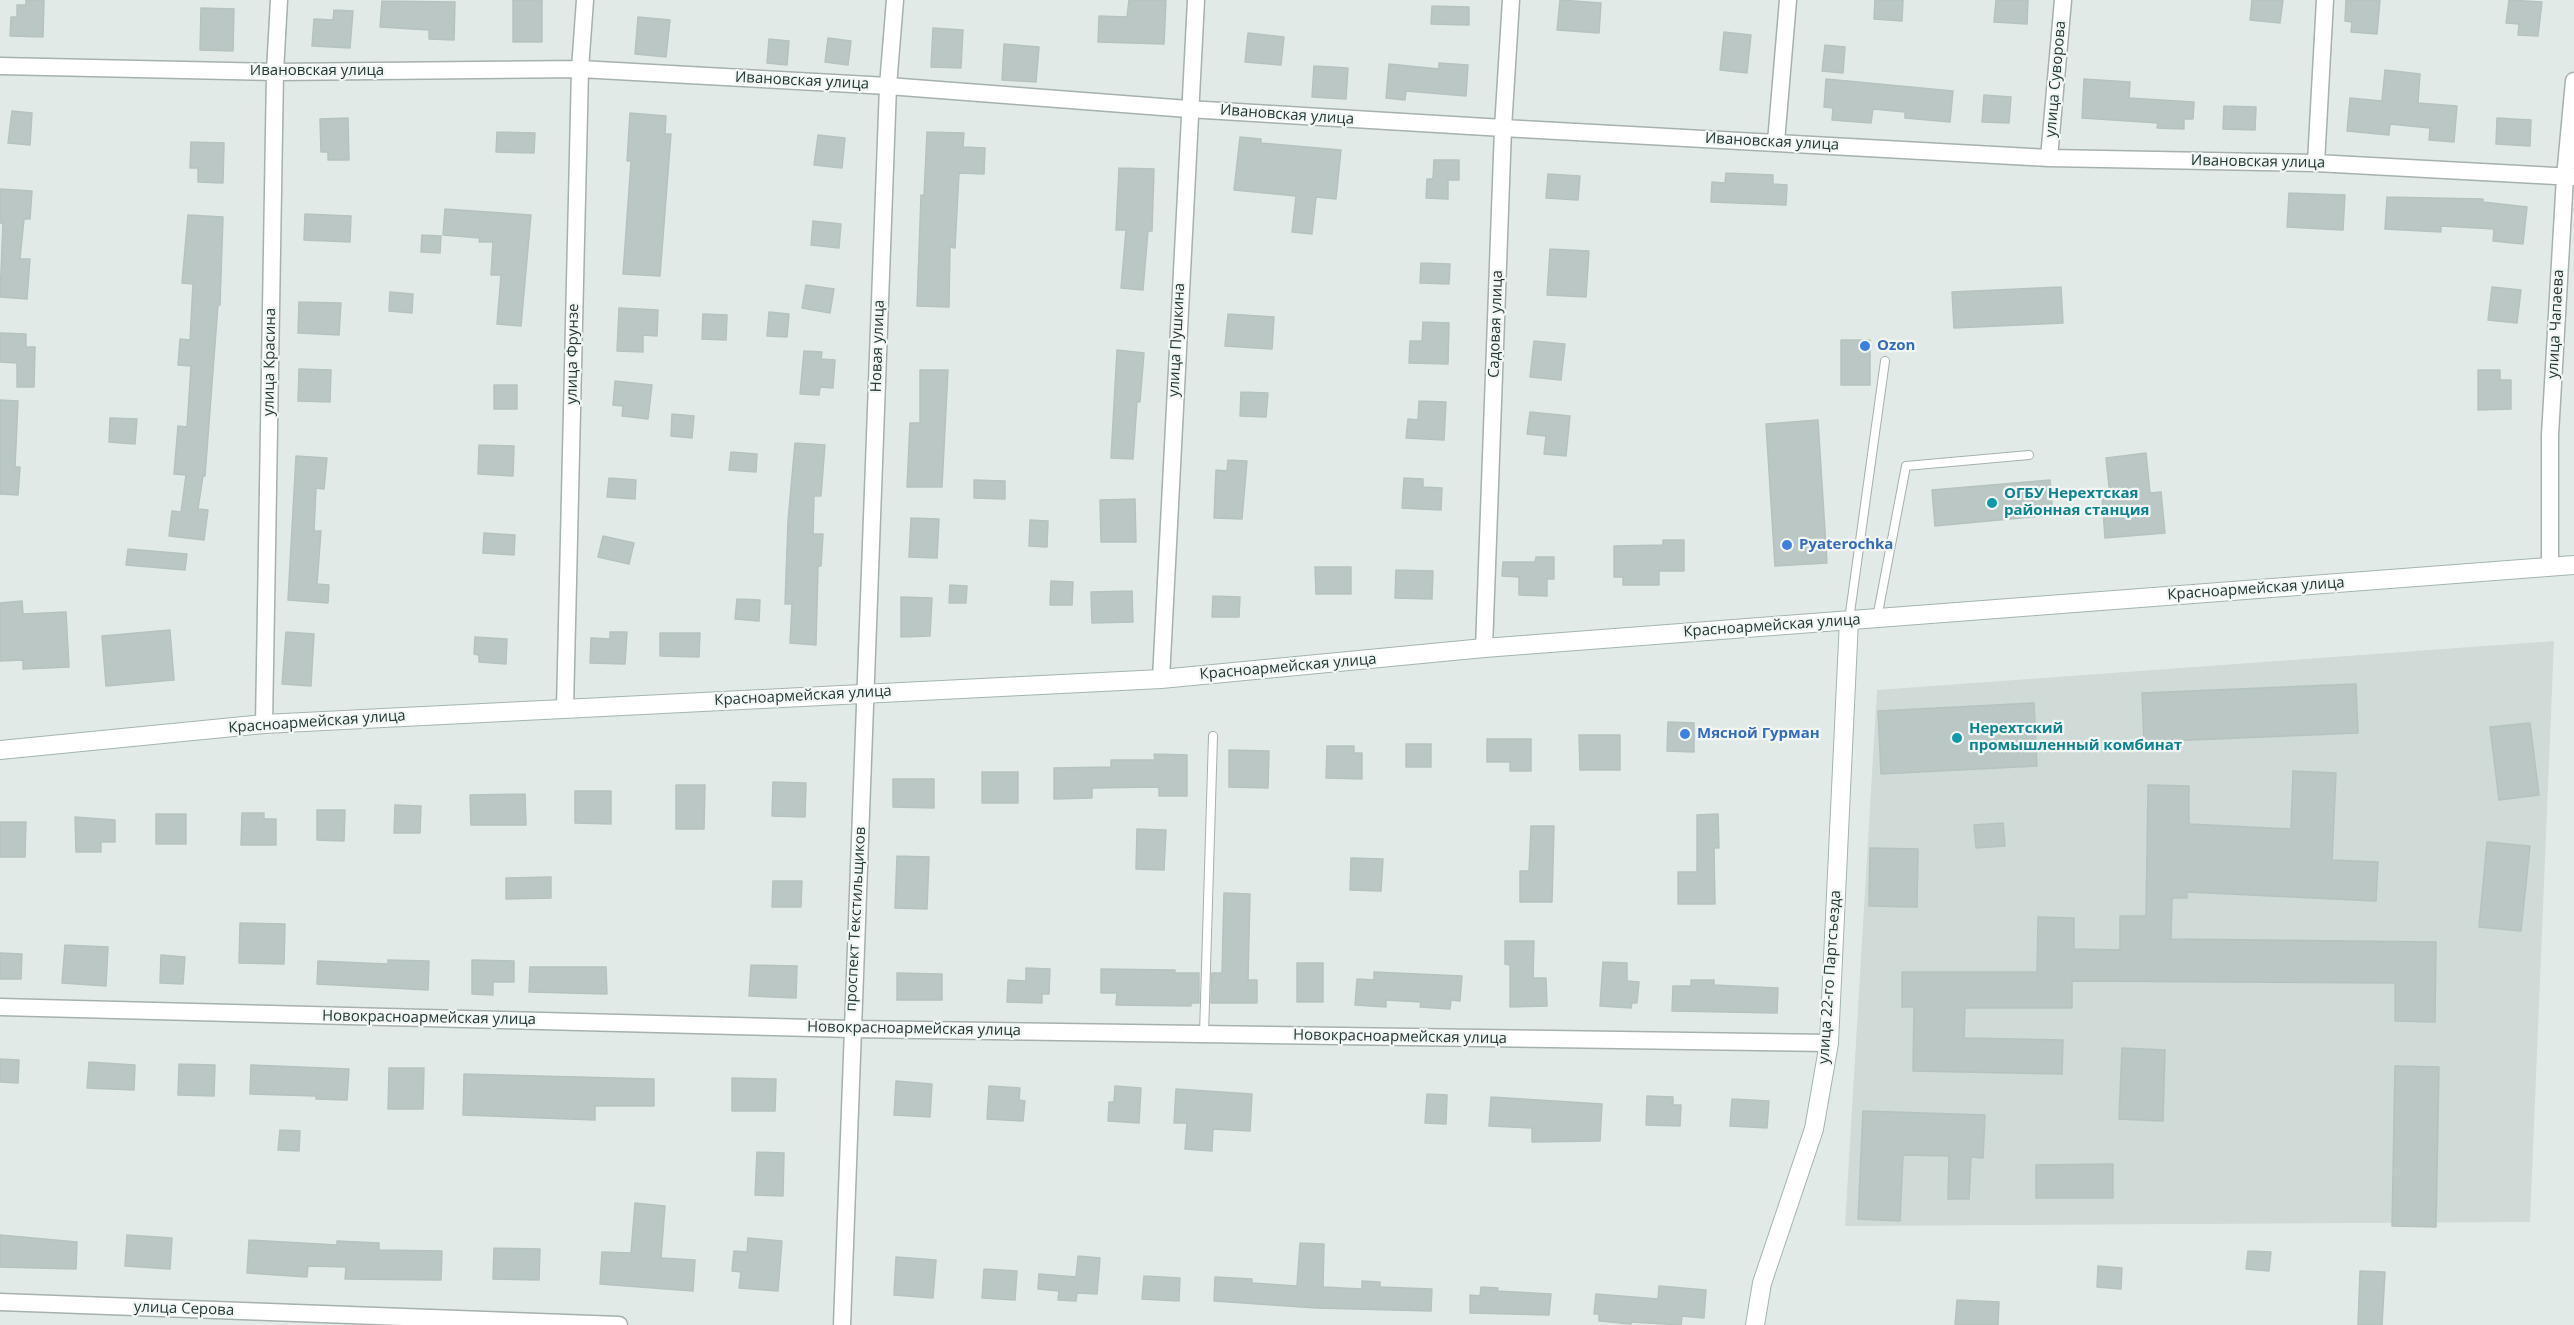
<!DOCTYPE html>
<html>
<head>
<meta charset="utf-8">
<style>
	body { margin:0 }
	canvas { display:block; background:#e2eae8 }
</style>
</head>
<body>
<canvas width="2574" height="1325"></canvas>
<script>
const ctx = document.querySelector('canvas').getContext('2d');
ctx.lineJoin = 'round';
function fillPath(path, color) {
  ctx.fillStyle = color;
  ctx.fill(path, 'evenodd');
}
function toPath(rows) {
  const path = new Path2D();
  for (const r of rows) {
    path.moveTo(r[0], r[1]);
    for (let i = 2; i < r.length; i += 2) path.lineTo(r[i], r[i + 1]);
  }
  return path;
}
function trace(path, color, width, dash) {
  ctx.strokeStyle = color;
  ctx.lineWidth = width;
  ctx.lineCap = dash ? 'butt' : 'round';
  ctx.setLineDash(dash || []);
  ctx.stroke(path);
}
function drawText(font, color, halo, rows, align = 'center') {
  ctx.font = font + ' "Open Sans",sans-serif';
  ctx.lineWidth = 4.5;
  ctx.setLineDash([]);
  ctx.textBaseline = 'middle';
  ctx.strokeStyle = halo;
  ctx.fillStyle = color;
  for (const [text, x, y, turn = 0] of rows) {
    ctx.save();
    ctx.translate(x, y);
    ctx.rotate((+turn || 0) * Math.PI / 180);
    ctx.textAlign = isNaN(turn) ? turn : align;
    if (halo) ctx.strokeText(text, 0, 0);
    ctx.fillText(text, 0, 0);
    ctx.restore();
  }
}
const built = toPath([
	[2554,641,2530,1222,1845,1226,1877,690]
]);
const building = toPath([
	[26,0,44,0,43,37,10,36,11,17,17,17,17,5,26,5,26,0],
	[513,0,542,0,542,42,513,42,513,0],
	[1129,0,1166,0,1164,44,1098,42,1099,16,1127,17,1129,0],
	[1560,0,1601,3,1599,33,1557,30,1560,0],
	[1875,0,1903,0,1902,21,1874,19,1875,0],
	[1996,0,2028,0,2027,24,1994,22,1996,0],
	[2252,0,2283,0,2280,23,2250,20,2252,0],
	[2346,0,2380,0,2377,34,2351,32,2352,22,2345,21,2346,0],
	[2509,0,2542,2,2538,36,2518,35,2519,24,2506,23,2509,0],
	[382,1,455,2,454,40,429,39,429,30,380,27,382,1],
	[1432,6,1469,7,1469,25,1431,24,1432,6],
	[201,8,234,9,233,51,200,50,201,8],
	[334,10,353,11,350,48,312,46,314,19,333,20,334,10],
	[638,17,670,20,666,57,635,54,638,17],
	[933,28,963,30,961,68,931,67,933,28],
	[1724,32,1751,35,1747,73,1720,70,1724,32],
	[1248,33,1284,37,1281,65,1245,62,1248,33],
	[828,38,851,41,848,65,825,62,828,38],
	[769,39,789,41,787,65,767,63,769,39],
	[1004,44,1039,47,1036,82,1002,80,1004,44],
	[1825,45,1845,47,1843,73,1822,71,1825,45],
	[1439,63,1468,65,1466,96,1406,91,1405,100,1386,98,1389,64,1439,69,1439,63],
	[1314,66,1348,68,1346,99,1312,97,1314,66],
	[2385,70,2420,74,2418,103,2457,106,2454,142,2429,140,2430,128,2390,124,2389,135,2347,131,2350,98,2382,101,2385,70],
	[1826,79,1953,91,1950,122,1905,118,1905,112,1873,109,1871,123,1832,120,1833,108,1824,107,1826,79],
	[2084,79,2130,82,2129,98,2194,102,2193,119,2184,119,2184,129,2157,128,2158,123,2082,118,2084,79],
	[1984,95,2011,97,2009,123,1982,122,1984,95],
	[2224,106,2256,107,2255,130,2223,129,2224,106],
	[12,111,32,113,30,145,8,143,12,111],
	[630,113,666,116,665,134,671,134,660,276,623,274,631,161,627,161,630,113],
	[348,118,349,160,328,160,328,152,321,152,320,119,348,118],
	[2497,118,2531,120,2530,146,2496,144,2497,118],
	[497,132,535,133,534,153,496,152,497,132],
	[927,132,964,133,963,147,985,148,984,174,959,173,955,248,950,247,949,307,917,306,921,195,924,196,927,132],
	[818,135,845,138,842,168,814,165,818,135],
	[1240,137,1261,139,1261,143,1341,150,1336,199,1316,197,1312,234,1292,232,1296,196,1234,190,1240,137],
	[191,142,224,143,223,183,198,182,198,168,190,168,191,142],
	[1434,160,1459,160,1459,180,1448,180,1448,199,1426,198,1427,179,1433,179,1434,160],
	[1119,168,1154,169,1152,231,1148,231,1143,290,1121,288,1126,230,1116,230,1119,168],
	[1726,173,1773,175,1773,184,1787,185,1786,205,1711,202,1712,182,1725,183,1726,173],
	[1548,174,1580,176,1578,200,1546,198,1548,174],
	[0,189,32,191,30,219,24,219,20,259,30,259,27,299,0,297,3,223,0,223,0,189],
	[2289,193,2345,195,2343,230,2287,227,2289,193],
	[2387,197,2483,199,2483,202,2527,207,2523,244,2493,241,2494,229,2441,226,2441,232,2385,229,2387,197],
	[445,209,531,215,521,326,497,324,501,275,491,275,493,242,479,242,480,238,443,235,445,209],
	[305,214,351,216,350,242,304,240,305,214],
	[188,215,223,217,220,305,218,305,205,476,203,476,198,509,208,510,204,540,169,536,172,511,181,512,186,475,174,474,178,426,187,427,191,366,178,365,180,339,190,340,193,284,182,283,188,215],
	[813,221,841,224,839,248,811,245,813,221],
	[422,235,441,236,440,253,421,252,422,235],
	[1550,249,1589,251,1586,297,1547,295,1550,249],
	[1421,263,1450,264,1449,284,1420,283,1421,263],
	[806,285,834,289,830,313,802,308,806,285],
	[2061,287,2063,323,1954,328,1952,292,2061,287],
	[2492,287,2521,290,2517,323,2488,320,2492,287],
	[390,292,413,294,412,313,389,311,390,292],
	[299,302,341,303,339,335,298,333,299,302],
	[619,308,658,310,657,336,643,335,643,352,617,351,619,308],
	[769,312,789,314,787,337,767,336,769,312],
	[703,314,727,315,726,340,702,339,703,314],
	[1228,314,1274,317,1272,349,1225,346,1228,314],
	[1423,322,1449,323,1448,364,1409,363,1410,341,1422,341,1423,322],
	[0,333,26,334,26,347,35,347,34,387,17,387,17,363,0,362,0,333],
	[1841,340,1870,340,1870,385,1841,385,1841,340],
	[1534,341,1565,344,1561,380,1530,377,1534,341],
	[1117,350,1144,353,1140,402,1137,402,1133,459,1111,458,1117,350],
	[804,351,822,352,821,359,835,360,833,388,820,387,819,395,800,394,804,351],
	[299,369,331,370,330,402,298,401,299,369],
	[920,370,948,370,942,487,907,487,910,423,920,423,920,370],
	[2478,370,2500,370,2500,380,2511,380,2511,409,2478,410,2478,370],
	[615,381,652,385,648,419,622,416,623,406,613,405,615,381],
	[494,385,517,385,517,409,494,409,494,385],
	[1241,392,1268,393,1266,417,1240,416,1241,392],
	[0,400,18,401,15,467,20,467,18,495,0,494,0,400],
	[1419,401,1446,402,1444,440,1406,438,1408,419,1418,420,1419,401],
	[1530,412,1570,416,1566,456,1544,454,1546,436,1527,434,1530,412],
	[672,414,694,416,692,438,671,436,672,414],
	[110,418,137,419,135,444,109,442,110,418],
	[1818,420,1827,563,1775,566,1766,424,1818,420],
	[795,443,825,445,821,496,814,496,813,534,823,534,821,566,818,566,816,645,790,643,792,604,785,604,788,521,795,443],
	[479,445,514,446,513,476,478,474,479,445],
	[731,452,757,454,756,472,729,470,731,452],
	[2146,453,2150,493,2161,492,2165,533,2105,538,2102,497,2110,496,2106,458,2146,453],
	[296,456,327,458,324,489,316,488,314,531,321,531,317,584,329,585,328,603,288,600,296,456],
	[1228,460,1247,461,1242,519,1214,518,1216,470,1227,471,1228,460],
	[609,478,636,480,635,499,607,497,609,478],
	[1404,478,1423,479,1423,487,1442,488,1441,510,1402,508,1404,478],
	[974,480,1005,481,1005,499,974,498,974,480],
	[2050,480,2053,515,1935,526,1932,490,2050,480],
	[1135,499,1136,542,1101,542,1100,500,1135,499],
	[911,518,939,519,937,558,909,557,911,518],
	[1030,520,1048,521,1047,547,1029,546,1030,520],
	[484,533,515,535,514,555,483,553,484,533],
	[603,536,634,543,629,564,598,557,603,536],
	[1663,540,1684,540,1684,571,1659,571,1659,585,1623,585,1623,577,1614,577,1614,546,1663,545,1663,540],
	[128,549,187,554,185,570,126,565,128,549],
	[1536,557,1554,557,1554,579,1547,579,1547,596,1519,595,1519,577,1502,576,1503,562,1535,562,1536,557],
	[1315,567,1351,567,1351,594,1316,594,1315,567],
	[1396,570,1433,571,1432,599,1395,598,1396,570],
	[1051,581,1073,582,1072,605,1050,605,1051,581],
	[950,585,967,586,966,603,949,603,950,585],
	[1132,591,1133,622,1092,623,1091,592,1132,591],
	[1213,596,1240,597,1239,617,1212,617,1213,596],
	[901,597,932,598,930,636,901,637,901,597],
	[737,599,760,600,759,621,735,619,737,599],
	[22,601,23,614,66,612,69,667,23,669,23,660,0,661,0,603,22,601],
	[170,630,174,680,106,686,102,636,170,630],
	[286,632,314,634,311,686,282,684,286,632],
	[610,632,627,632,625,664,590,663,591,638,610,639,610,632],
	[660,633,700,633,699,657,660,656,660,633],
	[475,637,507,639,506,664,479,662,479,655,474,654,475,637],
	[2356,684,2358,733,2144,742,2142,693,2356,684],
	[2034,703,2037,766,1881,774,1878,711,2034,703],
	[1668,722,1694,723,1694,752,1667,751,1668,722],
	[2530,723,2539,795,2499,800,2490,727,2530,723],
	[1579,735,1620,735,1620,770,1580,770,1579,735],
	[1487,739,1531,739,1531,771,1510,771,1510,762,1487,762,1487,739],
	[1406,744,1431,744,1431,767,1406,767,1406,744],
	[1327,746,1354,746,1354,753,1362,753,1362,779,1326,778,1327,746],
	[1229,750,1269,751,1268,788,1229,787,1229,750],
	[1154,754,1187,755,1187,796,1159,796,1159,787,1092,788,1092,798,1054,799,1054,768,1111,767,1111,760,1155,760,1154,754],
	[2293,771,2336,773,2332,860,2378,862,2376,901,2187,892,2187,898,2172,898,2171,939,2436,942,2435,1022,2395,1021,2395,983,2072,981,2072,1008,1965,1008,1964,1038,2063,1040,2062,1074,1913,1071,1914,1007,1902,1007,1902,972,2037,972,2038,917,2074,918,2074,949,2120,950,2120,916,2146,916,2148,785,2189,786,2189,824,2291,829,2293,771],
	[982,772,1018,772,1018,803,982,803,982,772],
	[893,779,934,779,934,808,893,807,893,779],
	[773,782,806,783,805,817,772,816,773,782],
	[676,785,705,785,704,829,676,829,676,785],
	[575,791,611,791,611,824,575,823,575,791],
	[525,794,526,825,471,825,470,795,525,794],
	[395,805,421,806,420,833,394,833,395,805],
	[317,810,345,810,344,841,317,840,317,810],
	[242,813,264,813,264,819,276,819,276,845,241,845,242,813],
	[156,814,186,814,186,844,156,844,156,814],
	[1718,814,1719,848,1714,848,1715,904,1678,904,1678,872,1697,872,1697,815,1718,814],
	[75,817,115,820,115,842,101,842,101,852,76,852,75,817],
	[0,822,26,822,25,857,0,857,0,822],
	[2003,823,2005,846,1976,848,1974,825,2003,823],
	[1531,826,1554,826,1552,902,1520,902,1520,871,1529,871,1531,826],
	[1137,829,1166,830,1164,870,1136,869,1137,829],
	[2487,842,2530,846,2521,931,2479,927,2487,842],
	[1870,848,1918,849,1917,907,1869,906,1870,848],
	[897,856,929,857,927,909,895,908,897,856],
	[1351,858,1383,859,1381,891,1350,890,1351,858],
	[551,877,551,898,506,899,506,878,551,877],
	[773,881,802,881,801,907,772,907,773,881],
	[1224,893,1250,894,1248,980,1257,980,1257,1003,1211,1003,1212,973,1222,973,1224,893],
	[240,923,285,924,284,964,239,963,240,923],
	[1505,941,1534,941,1533,978,1546,978,1547,1006,1510,1007,1510,965,1505,964,1505,941],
	[65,945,108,947,106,986,62,983,65,945],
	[0,953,22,954,21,979,0,979,0,953],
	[161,955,185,957,183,984,160,983,161,955],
	[388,960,429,961,428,990,317,984,318,961,388,964,388,960],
	[472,960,514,961,514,982,493,982,493,995,472,994,472,960],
	[1603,962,1627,963,1627,981,1639,982,1637,1003,1632,1003,1631,1008,1600,1006,1603,962],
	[1297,963,1323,963,1323,1002,1297,1002,1297,963],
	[751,965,797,966,796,998,749,996,751,965],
	[530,967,606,967,607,994,529,992,530,967],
	[1026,968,1050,969,1049,994,1042,994,1042,1003,1007,1002,1008,980,1026,981,1026,968],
	[1101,969,1175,970,1175,973,1199,973,1199,1003,1191,1003,1191,1006,1116,1005,1117,993,1101,993,1101,969],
	[1374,972,1462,976,1460,1001,1451,1000,1450,1009,1420,1007,1421,1002,1386,1000,1386,1007,1355,1005,1357,979,1374,980,1374,972],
	[897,973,942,974,942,1000,897,1000,897,973],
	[1691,980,1714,980,1714,985,1778,988,1777,1013,1672,1011,1673,986,1691,986,1691,980],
	[2122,1048,2165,1050,2163,1121,2119,1119,2122,1048],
	[0,1059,19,1060,18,1083,0,1082,0,1059],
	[89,1062,135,1065,134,1090,87,1088,89,1062],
	[179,1064,215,1065,214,1096,178,1095,179,1064],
	[251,1065,349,1069,347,1100,316,1099,316,1096,250,1094,251,1065],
	[2395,1066,2439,1067,2436,1227,2392,1226,2395,1066],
	[389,1068,424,1068,423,1109,388,1109,389,1068],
	[464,1074,654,1079,654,1106,595,1106,595,1120,463,1115,464,1074],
	[732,1078,776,1079,775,1111,732,1111,732,1078],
	[896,1081,932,1084,930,1117,894,1115,896,1081],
	[989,1086,1020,1088,1019,1100,1025,1101,1023,1121,987,1119,989,1086],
	[1115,1086,1141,1088,1139,1123,1108,1121,1109,1102,1114,1102,1115,1086],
	[1176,1089,1252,1094,1250,1131,1213,1129,1212,1151,1185,1149,1187,1123,1174,1123,1176,1089],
	[1427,1094,1447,1095,1446,1124,1425,1123,1427,1094],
	[1647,1096,1673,1097,1673,1105,1681,1105,1680,1126,1646,1125,1647,1096],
	[1491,1097,1602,1104,1600,1141,1532,1142,1532,1128,1489,1126,1491,1097],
	[1732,1099,1769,1101,1767,1128,1730,1126,1732,1099],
	[1863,1111,1985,1115,1983,1158,1971,1157,1969,1199,1948,1199,1949,1156,1903,1155,1900,1221,1858,1219,1863,1111],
	[280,1130,300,1131,299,1151,278,1150,280,1130],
	[757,1152,784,1153,783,1196,755,1195,757,1152],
	[2113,1164,2113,1198,2036,1198,2036,1165,2113,1164],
	[635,1203,665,1206,661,1258,695,1260,693,1291,600,1284,602,1252,631,1253,635,1203],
	[0,1235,77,1242,76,1269,0,1267,0,1235],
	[127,1235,172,1238,170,1269,125,1266,127,1235],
	[748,1238,782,1241,778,1291,739,1288,741,1272,732,1271,734,1251,747,1252,748,1238],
	[249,1240,337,1245,337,1241,379,1243,379,1250,442,1251,441,1280,345,1279,346,1267,308,1266,307,1277,247,1273,249,1240],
	[1300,1243,1324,1244,1323,1287,1362,1289,1362,1281,1380,1282,1380,1287,1432,1289,1431,1311,1316,1308,1214,1301,1215,1277,1252,1279,1252,1283,1297,1286,1300,1243],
	[494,1248,540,1249,539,1280,493,1279,494,1248],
	[2248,1251,2271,1252,2269,1271,2246,1269,2248,1251],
	[1078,1256,1100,1258,1097,1294,1077,1293,1076,1301,1058,1300,1059,1291,1038,1289,1039,1274,1076,1277,1078,1256],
	[896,1257,936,1260,933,1298,894,1295,896,1257],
	[2098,1266,2122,1268,2121,1289,2097,1287,2098,1266],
	[984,1269,1017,1271,1015,1300,982,1298,984,1269],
	[2360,1271,2385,1272,2382,1325,2358,1325,2360,1271],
	[1144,1276,1180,1278,1179,1301,1142,1299,1144,1276],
	[1659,1286,1706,1290,1704,1318,1682,1316,1681,1325,1631,1322,1631,1324,1599,1321,1599,1314,1594,1314,1596,1294,1658,1299,1659,1286],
	[1481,1287,1498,1288,1497,1291,1551,1294,1549,1315,1470,1313,1470,1295,1480,1296,1481,1287],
	[1957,1300,1999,1302,1998,1325,1955,1325,1957,1300]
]);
const lane = toPath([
	[1877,618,1906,466,2029,455],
	[1849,620,1885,361],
	[1204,1034,1213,736]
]);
const street = toPath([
	[0,66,275,72,580,69,888,86,1188,109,1503,128,2049,158,2316,163,2574,177],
	[1776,142,1788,0],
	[2049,158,2063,0],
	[2316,163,2325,0],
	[2550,567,2550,435,2565,177,2574,81],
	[1484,648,1503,128,1511,0],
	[1161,679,1196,0],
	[565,708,580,69,585,0],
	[264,724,275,72,279,0],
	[0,1007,851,1029,1829,1043],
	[0,1302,619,1325],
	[842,1325,888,86,895,0]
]);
const secondary = toPath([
	[0,750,264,724,1161,679,1484,648,2574,565],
	[1755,1325,1762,1283,1814,1129,1829,1043,1849,620]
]);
const markers = [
	[1865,346,6,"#3f7fe0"],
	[1992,503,6,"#0f9aa8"],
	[1787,545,6,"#3f7fe0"],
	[1685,734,6,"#3f7fe0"],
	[1957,738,6,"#0f9aa8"]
];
const streetNames = [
	["Ивановская улица",317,71],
	["улица Суворова",2056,79,-85],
	["Ивановская улица",802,81,3],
	["Ивановская улица",1287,115,4],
	["Ивановская улица",1772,142,3],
	["Ивановская улица",2258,162,1],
	["Садовая улица",1496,324,-88],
	["улица Чапаева",2556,324,-87],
	["улица Пушкина",1177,340,-87],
	["Новая улица",878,346,-88],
	["улица Фрунзе",573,354,-89],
	["улица Красина",270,362,-89],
	["Красноармейская улица",2256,589,-4],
	["Красноармейская улица",1772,626,-4],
	["Красноармейская улица",1288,667,-5],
	["Красноармейская улица",803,696,-3],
	["Красноармейская улица",317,722,-4],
	["проспект Текстильщиков",856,919,-87],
	["улица 22-го Партсъезда",1830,977,-86],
	["Новокрасноармейская улица",429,1018,1],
	["Новокрасноармейская улица",914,1029,1],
	["Новокрасноармейская улица",1400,1037,1],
	["улица Серова",184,1309,2]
];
const shopNames = [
	["Ozon",1877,346],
	["Pyaterochka",1799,545],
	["Мясной Гурман",1697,734]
];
const cultureNames = [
	["ОГБУ Нерехтская",2004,494],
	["районная станция",2004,511],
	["Нерехтский",1969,729],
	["промышленный комбинат",1969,746]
];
fillPath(built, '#d0dad7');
fillPath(building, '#bac7c4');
trace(building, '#b5c3bf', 1.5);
trace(lane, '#a5b1af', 10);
trace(street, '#a5b1af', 19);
trace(secondary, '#a2b5b0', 20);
trace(lane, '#fff', 8);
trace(street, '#fff', 16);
trace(secondary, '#fff', 18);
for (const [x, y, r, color] of markers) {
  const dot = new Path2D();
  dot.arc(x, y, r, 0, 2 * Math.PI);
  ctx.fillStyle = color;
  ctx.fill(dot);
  trace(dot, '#f2f7f5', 2);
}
drawText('15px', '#243936', '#f2f7f5', streetNames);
drawText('bold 15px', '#366cbe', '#f2f7f5', shopNames, 'left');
drawText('bold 15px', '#0d838f', '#f2f7f5', cultureNames, 'left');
</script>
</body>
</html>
